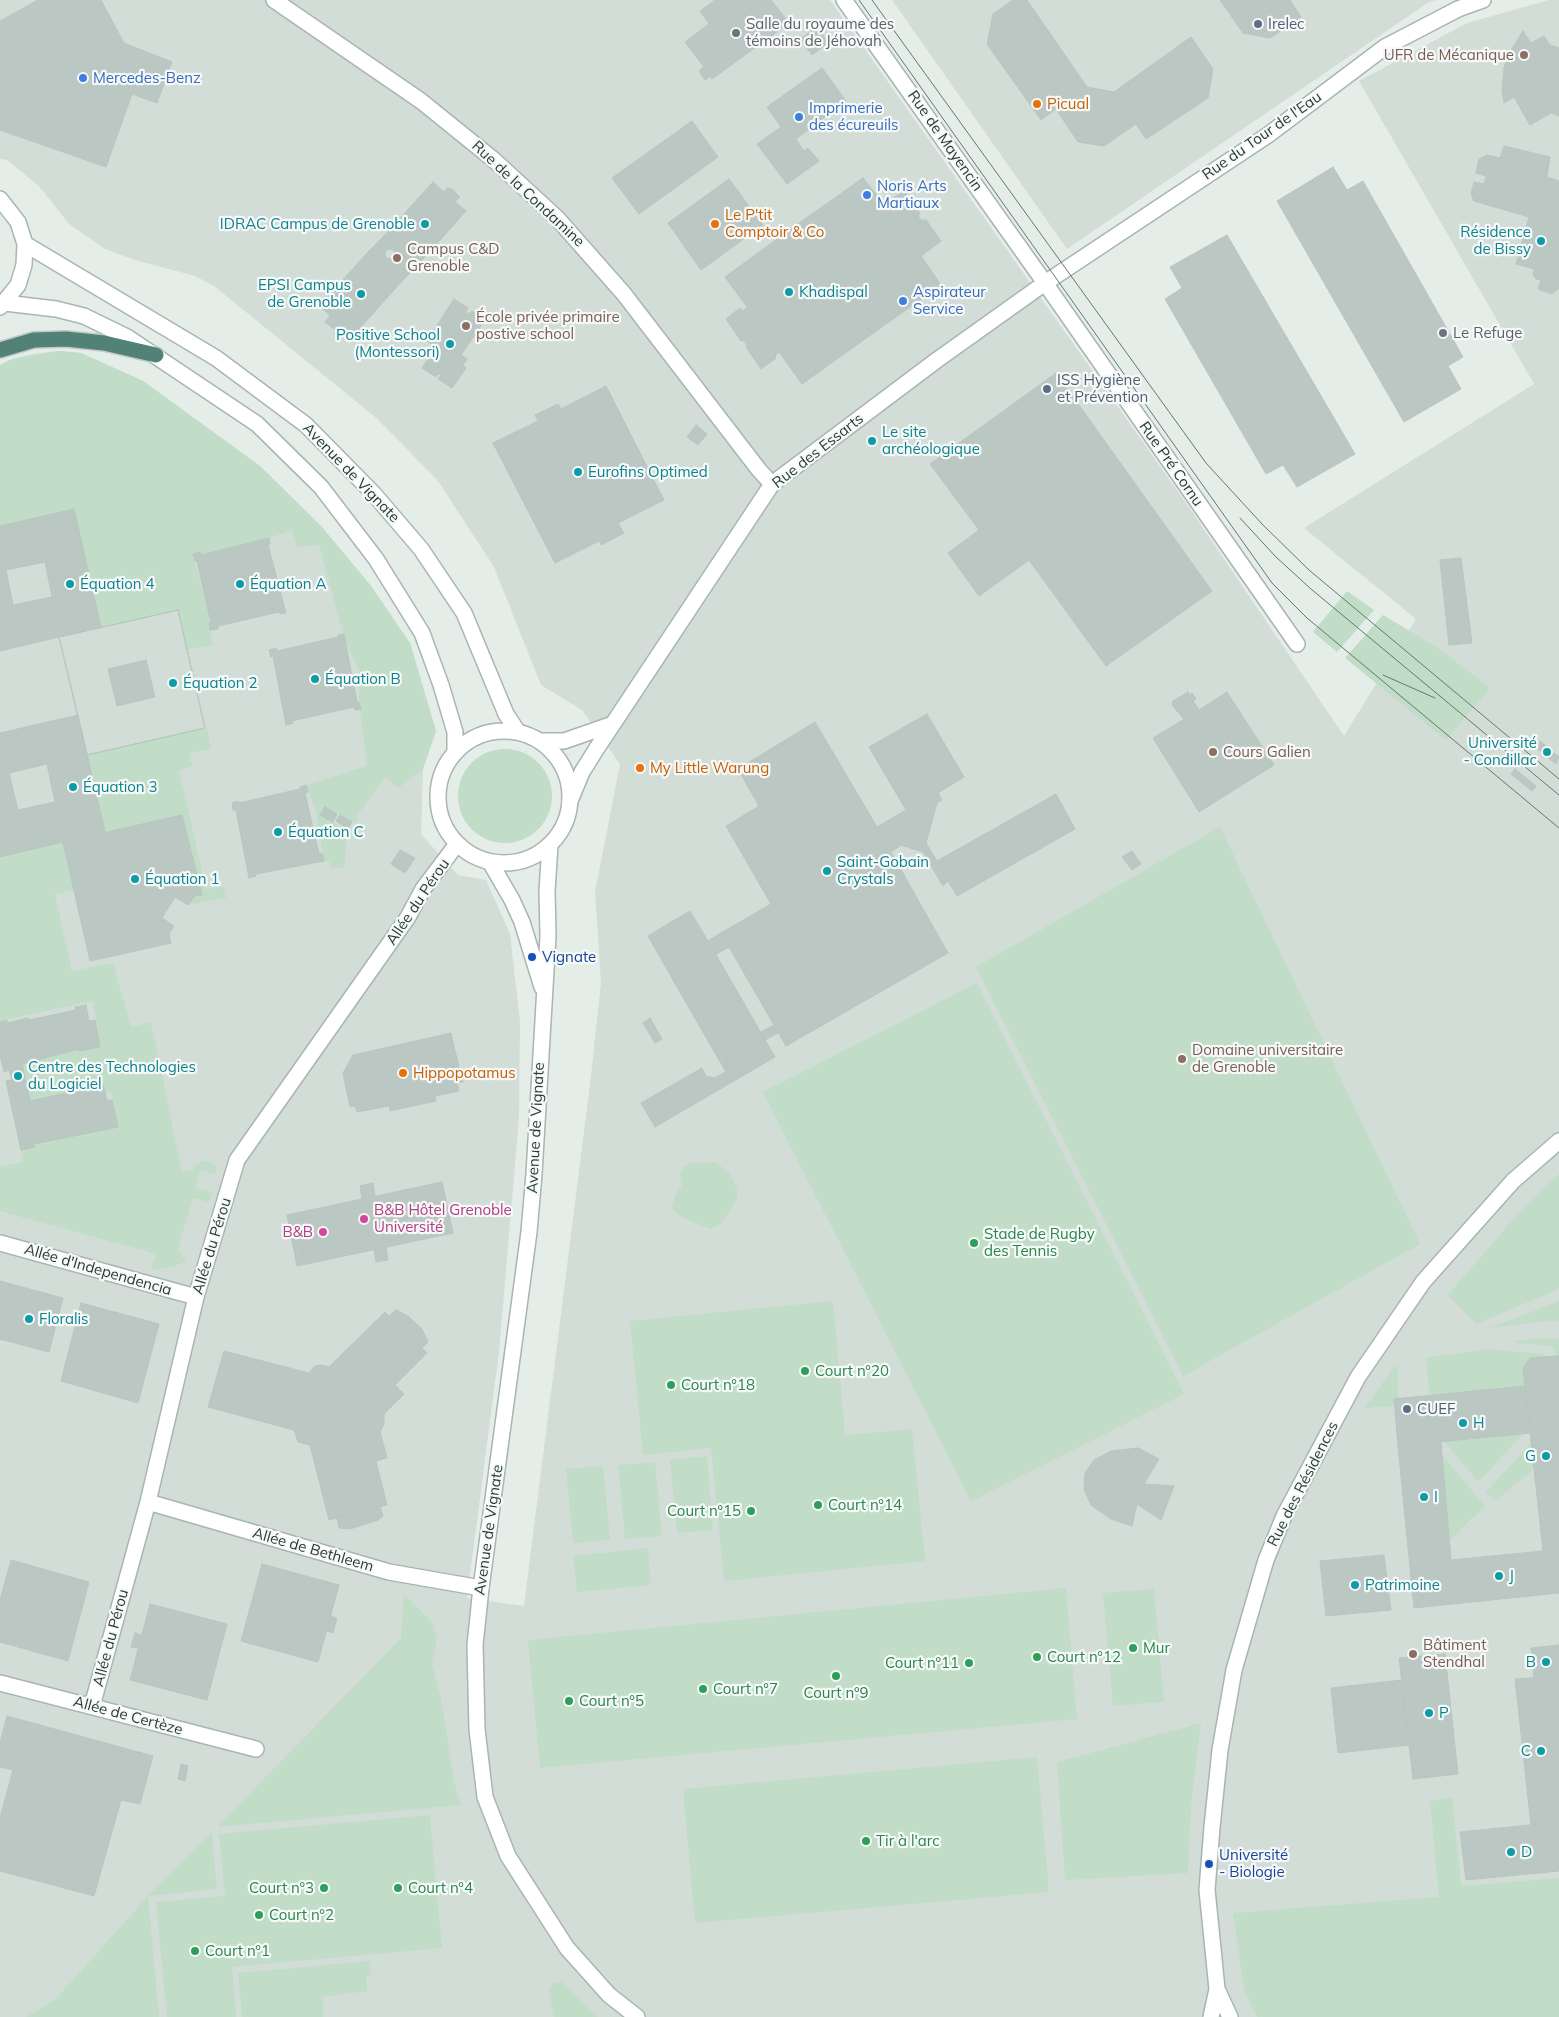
<!DOCTYPE html>
<html>
<head>
<meta charset="utf-8">
<style>
	body { margin:0 }
	canvas { display:block; background:#e5ede9 }
</style>
</head>
<body>
<canvas width="1559" height="2017"></canvas>
<script>
const ctx = document.querySelector('canvas').getContext('2d');
ctx.lineJoin = 'round';
function fillPath(path, color) {
  ctx.fillStyle = color;
  ctx.fill(path, 'evenodd');
}
function toPath(rows) {
  const path = new Path2D();
  for (const r of rows) {
    if (r.length === 3) {
      path.moveTo(r[0] + r[2], r[1]);
      path.arc(r[0], r[1], r[2], 0, 2 * Math.PI);
      continue;
    }
    path.moveTo(r[0], r[1]);
    for (let i = 2; i < r.length; i += 2) path.lineTo(r[i], r[i + 1]);
  }
  return path;
}
function trace(path, color, width, dash) {
  ctx.strokeStyle = color;
  ctx.lineWidth = width;
  ctx.lineCap = dash ? 'butt' : 'round';
  ctx.setLineDash(dash || []);
  ctx.stroke(path);
}
function drawText(font, color, halo, rows, align = 'center') {
  ctx.font = font + ' Mulish,sans-serif';
  ctx.lineWidth = 4.5;
  ctx.setLineDash([]);
  ctx.textBaseline = 'middle';
  ctx.strokeStyle = halo;
  ctx.fillStyle = color;
  for (const [text, x, y, turn = 0] of rows) {
    ctx.save();
    ctx.translate(x, y);
    ctx.rotate((+turn || 0) * Math.PI / 180);
    ctx.textAlign = isNaN(turn) ? turn : align;
    if (halo) ctx.strokeText(text, 0, 0);
    ctx.fillText(text, 0, 0);
    ctx.restore();
  }
}
const built = toPath([
	[0,0,830,0,1186,503,1344,736,1416,619,1304,528,1534,384,1359,81,1467,23,1549,0,1559,0,1559,2017,0,2017,0,365,12,359,32,354,58,351,81,353,143,381,260,466,321,526,371,586,410,643,436,731,423,769,421,834,458,875,486,880,510,934,520,1021,519,1118,499,1352,467,1598,524,1606,590,1084,601,983,595,892,620,764,582,710,541,685,494,567,438,481,405,447,374,416,214,286,195,276,135,260,105,249,69,224,39,186,7,160,0,159],
	[892,0,1436,0,1429,2,1067,249]
]);
const green = toPath([
	[58,351,81,353,143,381,260,466,321,526,371,586,410,643,436,731,423,769,398,788,385,777,358,814,356,823,325,807,320,815,350,832,346,841,345,867,331,869,329,861,324,861,316,811,306,785,367,766,359,702,359,670,345,640,319,545,297,547,292,530,263,540,201,555,193,554,211,623,209,624,213,646,187,649,178,610,101,627,74,510,0,526,0,365,12,359],
	[1347,591,1374,610,1337,652,1313,632],
	[1383,615,1438,648,1490,688,1446,740,1345,658],
	[207,728,211,749,189,753,193,766,179,770,206,889,223,886,226,898,188,905,195,896,202,894,182,815,105,832,87,755],
	[505,796,47],
	[1220,827,1420,1244,1183,1376,976,967],
	[63,842,74,890,55,894,72,971,113,963,131,1027,151,1022,182,1172,193,1170,195,1166,202,1161,210,1162,216,1167,216,1174,200,1170,195,1188,212,1192,209,1202,193,1198,178,1249,186,1261,173,1267,151,1270,156,1254,0,1211,0,1167,23,1162,21,1150,34,1147,34,1144,39,1143,118,1127,111,1092,105,1093,103,1085,30,1101,22,1064,79,1049,80,1051,100,1047,93,1001,0,1021,0,857],
	[977,983,1184,1394,971,1501,763,1092],
	[716,1162,730,1174,737,1189,737,1198,721,1224,710,1229,681,1217,671,1208,676,1194,682,1185,680,1175,683,1166,692,1163],
	[1559,1174,1559,1289,1476,1324,1448,1295,1511,1222],
	[833,1301,845,1435,912,1429,925,1561,724,1581,711,1448,643,1455,630,1321],
	[1559,1301,1559,1321,1545,1321,1490,1328],
	[1544,1338,1559,1339,1559,1356,1557,1356,1551,1346,1515,1343,1515,1341],
	[1487,1349,1544,1354,1543,1357,1530,1358,1525,1386,1430,1396,1426,1358],
	[1395,1365,1398,1371,1398,1399,1395,1406,1365,1408],
	[1523,1434,1478,1482,1445,1442],
	[1531,1443,1534,1469,1495,1501,1486,1492],
	[1442,1455,1485,1506,1450,1540],
	[707,1456,713,1530,677,1533,670,1460],
	[655,1462,662,1536,625,1539,618,1465],
	[603,1466,610,1540,573,1543,566,1469],
	[648,1548,651,1585,577,1592,573,1556],
	[1066,1588,1077,1719,540,1768,528,1640],
	[1154,1589,1164,1702,1113,1706,1103,1593],
	[404,1595,433,1623,437,1639,432,1664,442,1703,454,1782,461,1805,217,1827,401,1638],
	[1201,1723,1191,1806,1188,1873,1065,1880,1057,1762],
	[1037,1757,1049,1892,695,1923,683,1789],
	[1452,1797,1461,1886,1559,1878,1559,2017,1257,2017,1244,1989,1233,1913,1439,1897,1430,1801],
	[430,1815,442,1948,232,1967,236,2017,167,2017,156,1902,225,1896,219,1834],
	[212,1833,217,1889,148,1896,159,2017,26,2017,56,1999,148,1896],
	[370,1961,371,1975,366,1976,367,1991,323,1997,323,2017,242,2017,238,1973],
	[561,1982,582,2002,598,2017,554,2017,549,1991,552,1983]
]);
const building = toPath([
	[38,0,101,0,124,43,172,62,157,103,132,94,106,167,0,130,0,21,38,0],
	[715,0,771,0,789,23,712,79,710,76,705,80,699,71,704,67,685,42,709,24,700,11,715,0],
	[1013,0,1027,0,1087,87,1114,92,1191,37,1213,69,1208,98,1146,139,1136,124,1104,146,1078,142,1056,109,1041,120,987,44,993,14,1013,0],
	[1220,0,1290,0,1301,17,1270,38,1243,33,1220,0],
	[817,27,828,43,812,55,800,39,817,27],
	[1523,31,1531,43,1544,36,1550,45,1559,48,1559,116,1551,113,1530,125,1514,97,1504,103,1502,90,1504,68,1508,55,1523,31],
	[822,68,846,101,796,139,804,151,808,148,819,161,787,184,757,144,781,127,767,107,822,68],
	[692,121,718,157,639,214,612,178,692,121],
	[1504,146,1550,157,1547,177,1559,181,1559,288,1552,294,1538,289,1541,280,1536,279,1533,274,1534,269,1516,264,1529,217,1474,201,1471,194,1474,182,1484,184,1486,176,1476,173,1479,159,1487,155,1500,158,1504,146],
	[1333,167,1347,190,1363,181,1463,357,1448,366,1461,389,1404,422,1277,201,1333,167],
	[863,178,884,204,904,191,920,213,918,216,921,220,926,220,941,241,921,256,941,285,872,334,795,226,863,178],
	[729,179,763,225,701,270,668,223,729,179],
	[433,182,444,192,447,188,452,189,460,197,455,202,466,211,416,267,383,237,433,182],
	[795,226,872,334,802,384,779,352,775,356,776,358,761,369,746,347,747,345,743,340,741,341,726,319,740,308,743,311,747,307,725,277,795,226],
	[1227,235,1355,454,1297,487,1283,465,1266,474,1165,299,1182,288,1170,267,1227,235],
	[383,237,416,267,402,281,369,251,383,237],
	[390,254,5],
	[369,251,402,281,353,336,342,326,334,329,325,322,330,315,319,306,369,251],
	[454,299,468,308,466,311,469,314,472,311,485,320,461,355,467,359,463,365,466,368,452,388,438,379,441,375,437,374,436,377,422,368,436,347,427,341,454,299],
	[1056,373,1212,591,1106,666,1029,560,979,596,948,553,979,530,930,464,1056,373],
	[606,386,664,500,618,523,624,533,601,545,599,541,555,563,493,443,538,421,535,415,558,404,561,409,606,386],
	[696,425,707,434,698,445,687,437,696,425],
	[74,509,101,627,0,651,0,526,74,509],
	[45,562,52,597,13,605,6,570,45,562],
	[269,538,270,544,268,545,286,613,280,614,279,612,218,626,218,629,210,630,209,623,211,623,197,561,195,561,193,554,200,552,201,555,269,538],
	[1461,558,1472,643,1449,645,1440,560,1461,558],
	[178,610,205,728,87,755,59,637,178,610],
	[146,660,155,697,117,706,108,669,146,660],
	[178,610,205,728,87,755,59,637,178,610],
	[344,634,357,702,359,702,361,709,355,710,354,707,292,721,293,723,286,725,273,656,271,657,269,650,276,648,277,651,338,637,338,635,344,634],
	[1188,692,1190,696,1192,693,1196,699,1193,701,1199,710,1227,692,1274,765,1199,812,1153,738,1184,719,1172,705,1173,701,1188,692],
	[927,714,964,777,938,793,942,800,937,803,926,843,937,861,1056,794,1075,829,957,896,948,881,943,886,923,852,901,845,891,852,948,953,786,1046,721,933,771,904,726,826,759,806,738,769,815,722,877,827,906,810,869,747,927,714],
	[78,715,105,832,0,857,0,733,78,715],
	[47,764,55,802,18,810,9,773,47,764],
	[1540,741,1559,757,1556,764,1535,747,1540,741],
	[1515,769,1536,786,1532,791,1511,774,1515,769],
	[306,785,308,792,305,793,319,854,322,853,324,861,256,874,256,876,249,878,236,810,233,810,232,803,238,801,239,803,300,789,300,787,306,785],
	[325,807,337,814,333,822,320,815,325,807],
	[182,815,202,895,195,896,188,905,175,897,162,918,174,926,169,934,171,943,90,961,63,842,182,815],
	[340,815,352,822,348,829,336,821,340,815],
	[400,850,415,858,405,873,391,864,400,850],
	[1132,851,1141,864,1132,870,1122,857,1132,851],
	[690,911,708,941,689,952,671,922,690,911],
	[671,922,689,952,708,941,775,1057,655,1127,641,1103,702,1068,706,1076,714,1078,726,1072,728,1060,682,980,673,980,648,936,671,922],
	[721,933,729,947,716,954,708,941,721,933],
	[673,980,682,980,728,1060,726,1072,673,980],
	[86,1005,89,1021,95,1020,100,1047,79,1051,79,1049,22,1064,30,1101,103,1085,107,1101,112,1100,118,1127,39,1143,34,1144,35,1147,21,1150,6,1081,12,1080,9,1070,4,1072,0,1054,0,1022,7,1020,7,1023,28,1018,29,1020,76,1010,75,1007,86,1005],
	[650,1018,662,1039,655,1043,643,1023,650,1018],
	[774,1025,778,1033,765,1040,761,1032,774,1025],
	[451,1033,454,1047,343,1073,353,1055,451,1033],
	[454,1047,463,1082,457,1082,459,1091,435,1096,436,1101,390,1111,389,1106,357,1112,355,1106,350,1107,343,1073,454,1047],
	[442,1182,453,1233,297,1266,287,1215,442,1182],
	[437,1191,444,1227,304,1256,296,1220,437,1191],
	[373,1183,375,1196,362,1199,360,1186,373,1183],
	[437,1191,444,1227,304,1256,296,1220,437,1191],
	[386,1247,388,1260,376,1262,374,1249,386,1247],
	[0,1281,63,1298,49,1352,0,1339,0,1281],
	[81,1303,159,1324,138,1403,61,1381,81,1303],
	[396,1310,408,1316,422,1329,428,1342,422,1348,389,1316,396,1310],
	[385,1312,427,1353,395,1385,404,1394,384,1414,384,1424,380,1432,387,1458,376,1461,387,1505,329,1520,310,1445,298,1442,294,1430,208,1407,224,1351,309,1373,315,1366,322,1365,329,1367,385,1312],
	[1557,1356,1559,1356,1559,1553,1543,1551,1523,1368,1530,1358,1557,1356],
	[1525,1386,1530,1433,1398,1446,1394,1399,1525,1386],
	[1441,1442,1451,1560,1414,1608,1398,1446,1441,1442],
	[1138,1448,1159,1459,1144,1484,1174,1486,1161,1520,1137,1504,1132,1526,1111,1519,1091,1505,1084,1489,1085,1473,1094,1460,1111,1451,1138,1448],
	[380,1506,383,1516,378,1520,350,1529,339,1528,337,1518,380,1506],
	[1543,1551,1559,1553,1559,1593,1414,1608,1451,1560,1543,1551],
	[1384,1555,1391,1610,1326,1616,1320,1561,1384,1555],
	[11,1560,89,1582,68,1661,0,1642,0,1600,11,1560],
	[262,1564,339,1585,318,1662,241,1641,262,1564],
	[150,1604,227,1624,207,1700,130,1680,150,1604],
	[331,1616,337,1618,333,1633,327,1631,331,1616],
	[135,1633,141,1635,137,1648,131,1647,135,1633],
	[1559,1645,1559,1676,1534,1677,1531,1648,1559,1645],
	[1445,1654,1458,1774,1413,1779,1399,1658,1445,1654],
	[1559,1676,1559,1822,1531,1825,1515,1679,1559,1676],
	[1402,1680,1409,1745,1338,1753,1331,1688,1402,1680],
	[7,1716,153,1756,140,1804,121,1800,94,1896,0,1871,0,1818,13,1770,0,1767,0,1743,7,1716],
	[181,1764,188,1766,185,1781,178,1779,181,1764],
	[1559,1822,1559,1871,1466,1880,1460,1832,1559,1822]
]);
const minor = toPath([
	[274,0,421,101,494,160,557,218,624,294,759,470,772,484],
	[844,0,1045,283,1297,644],
	[540,741,564,741,613,724],
	[570,801,582,772,597,748,772,484,937,360,1045,283,1268,135,1385,47,1458,9,1483,0],
	[0,1243,196,1297],
	[148,1502,389,1572,481,1588],
	[0,1683,256,1749],
	[92,1706,148,1502,196,1297,237,1160,408,917,423,889,457,844]
]);
const tertiary = toPath([
	[0,199,18,222,25,244,24,265,18,285,0,307],
	[25,244,216,358,306,425,373,493,421,549,464,613,506,714,518,732],
	[5,303,56,309,84,316,127,337,257,424,321,487,376,559,422,633,441,685,455,732,455,751],
	[504,797,66],
	[550,845,547,891,548,936,534,1174,529,1232,481,1588,475,1645,477,1729,485,1797,508,1856,567,1948,609,1995,637,2017],
	[490,862,512,900,522,922,542,987],
	[1211,2017,1217,1989],
	[1230,2017,1217,1989,1211,1929,1207,1890,1212,1827,1220,1750,1234,1670,1266,1560,1284,1516,1358,1377,1423,1282,1513,1181,1559,1141]
]);
const trunk = toPath([
	[0,350,34,340,66,339,104,343,156,355]
]);
const tram = toPath([
	[859,0,1272,583,1307,618,1559,828],
	[872,0,1206,463,1262,524,1309,570,1559,779],
	[1240,518,1276,557,1311,589,1559,795],
	[1383,675,1435,698]
]);
const markers = [
	[1258,24,5,"#5c6f8a"],
	[736,33,5,"#6b7280"],
	[1524,55,5,"#8d6e63"],
	[83,78,5,"#3f7fe0"],
	[1037,104,5,"#e8710a"],
	[799,117,5,"#3f7fe0"],
	[867,195,5,"#3f7fe0"],
	[425,224,5,"#0f9aa8"],
	[715,224,5,"#e8710a"],
	[1541,241,5,"#0f9aa8"],
	[397,258,5,"#8d6e63"],
	[789,292,5,"#0f9aa8"],
	[361,294,5,"#0f9aa8"],
	[903,301,5,"#3f7fe0"],
	[466,326,5,"#8d6e63"],
	[1443,333,5,"#6b7280"],
	[450,344,5,"#0f9aa8"],
	[1047,389,5,"#5c6f8a"],
	[872,441,5,"#0f9aa8"],
	[578,472,5,"#0f9aa8"],
	[70,584,5,"#0f9aa8"],
	[240,584,5,"#0f9aa8"],
	[315,679,5,"#0f9aa8"],
	[173,683,5,"#0f9aa8"],
	[1213,752,5,"#8d6e63"],
	[1547,752,5,"#0f9aa8"],
	[640,768,5,"#e8710a"],
	[73,787,5,"#0f9aa8"],
	[278,832,5,"#0f9aa8"],
	[827,871,5,"#0f9aa8"],
	[135,879,5,"#0f9aa8"],
	[532,957,5,"#1a4fb4"],
	[1182,1059,5,"#8d6e63"],
	[403,1073,5,"#e8710a"],
	[18,1076,5,"#0f9aa8"],
	[364,1219,5,"#d1479c"],
	[323,1232,5,"#d1479c"],
	[974,1243,5,"#2e9e5b"],
	[29,1319,5,"#0f9aa8"],
	[805,1371,5,"#2e9e5b"],
	[671,1385,5,"#2e9e5b"],
	[1407,1409,5,"#5c6f8a"],
	[1463,1423,5,"#0f9aa8"],
	[1546,1456,5,"#0f9aa8"],
	[1424,1497,5,"#0f9aa8"],
	[818,1505,5,"#2e9e5b"],
	[751,1511,5,"#2e9e5b"],
	[1499,1576,5,"#0f9aa8"],
	[1355,1585,5,"#0f9aa8"],
	[1133,1648,5,"#2e9e5b"],
	[1413,1654,5,"#8d6e63"],
	[1037,1657,5,"#2e9e5b"],
	[1546,1662,5,"#0f9aa8"],
	[969,1663,5,"#2e9e5b"],
	[836,1676,5,"#2e9e5b"],
	[703,1689,5,"#2e9e5b"],
	[569,1701,5,"#2e9e5b"],
	[1429,1713,5,"#0f9aa8"],
	[1541,1751,5,"#0f9aa8"],
	[866,1841,5,"#2e9e5b"],
	[1511,1852,5,"#0f9aa8"],
	[1209,1864,5,"#1a4fb4"],
	[324,1888,5,"#2e9e5b"],
	[398,1888,5,"#2e9e5b"],
	[259,1915,5,"#2e9e5b"],
	[195,1951,5,"#2e9e5b"]
];
const worshipNames = [
	["Salle du royaume des",746,24],
	["témoins de Jéhovah",746,41],
	["Le Refuge",1453,333]
];
const serviceNames = [
	["Irelec",1268,24],
	["ISS Hygiène",1057,380],
	["et Prévention",1057,397],
	["CUEF",1417,1409]
];
const educationNames = [
	["UFR de Mécanique",1514,55,"right"],
	["Campus C&D",407,249],
	["Grenoble",407,266],
	["École privée primaire",476,317],
	["postive school",476,334],
	["Cours Galien",1223,752],
	["Domaine universitaire",1192,1050],
	["de Grenoble",1192,1067],
	["Bâtiment",1423,1645],
	["Stendhal",1423,1662]
];
const shopNames = [
	["Mercedes-Benz",93,78],
	["Imprimerie",809,108],
	["des écureuils",809,125],
	["Noris Arts",877,186],
	["Martiaux",877,203],
	["Aspirateur",913,292],
	["Service",913,309]
];
const foodNames = [
	["Picual",1047,104],
	["Le P'tit",725,215],
	["Comptoir & Co",725,232],
	["My Little Warung",650,768],
	["Hippopotamus",413,1073]
];
const streetNames = [
	["Rue du Tour de l'Eau",1262,136,-35],
	["Rue de Mayencin",945,141,55],
	["Rue de la Condamine",528,194,43],
	["Rue des Essarts",818,451,-38],
	["Rue Pré Cornu",1171,464,55],
	["Avenue de Vignate",351,473,46],
	["Allée du Pérou",418,902,-56],
	["Avenue de Vignate",536,1128,-87],
	["Allée du Pérou",212,1246,-73],
	["Allée d'Independencia",98,1270,16],
	["Rue des Résidences",1303,1484,-63],
	["Avenue de Vignate",489,1530,-82],
	["Allée de Bethleem",313,1550,16],
	["Allée du Pérou",111,1638,-75],
	["Allée de Certèze",128,1716,15]
];
const cultureNames = [
	["IDRAC Campus de Grenoble",415,224,"right"],
	["Résidence",1531,232,"right"],
	["de Bissy",1531,249,"right"],
	["EPSI Campus",351,285,"right"],
	["de Grenoble",351,302,"right"],
	["Khadispal",799,292],
	["Positive School",440,335,"right"],
	["(Montessori)",440,352,"right"],
	["Le site",882,432],
	["archéologique",882,449],
	["Eurofins Optimed",588,472],
	["Équation 4",80,584],
	["Équation A",250,584],
	["Équation B",325,679],
	["Équation 2",183,683],
	["Université",1537,743,"right"],
	["- Condillac",1537,760,"right"],
	["Équation 3",83,787],
	["Équation C",288,832],
	["Saint-Gobain",837,862],
	["Crystals",837,879],
	["Équation 1",145,879],
	["Centre des Technologies",28,1067],
	["du Logiciel",28,1084],
	["Floralis",39,1319],
	["H",1473,1423],
	["G",1536,1456,"right"],
	["I",1434,1497],
	["J",1509,1576],
	["Patrimoine",1365,1585],
	["B",1536,1662,"right"],
	["P",1439,1713],
	["C",1531,1751,"right"],
	["D",1521,1852]
];
const transitNames = [
	["Vignate",542,957],
	["Université",1219,1855],
	["- Biologie",1219,1872]
];
const hotelNames = [
	["B&B Hôtel Grenoble",374,1210],
	["Université",374,1227],
	["B&B",313,1232,"right"]
];
const leisureNames = [
	["Stade de Rugby",984,1234],
	["des Tennis",984,1251],
	["Court n°20",815,1371],
	["Court n°18",681,1385],
	["Court n°14",828,1505],
	["Court n°15",741,1511,"right"],
	["Mur",1143,1648],
	["Court n°12",1047,1657],
	["Court n°11",959,1663,"right"],
	["Court n°7",713,1689],
	["Court n°9",836,1693,"center"],
	["Court n°5",579,1701],
	["Tir à l'arc",876,1841],
	["Court n°3",314,1888,"right"],
	["Court n°4",408,1888],
	["Court n°2",269,1915],
	["Court n°1",205,1951]
];
fillPath(built, '#d3ddd8');
fillPath(green, '#c1dcc7');
fillPath(building, '#bbc7c2');
trace(building, '#b8c6c0', 1);
trace(minor, '#a8b5b0', 18);
trace(tertiary, '#a8b5b0', 18);
trace(trunk, '#c2c9c7', 18);
trace(minor, '#fff', 15);
trace(tertiary, '#fff', 15);
trace(trunk, '#528276', 15);
trace(tram, '#617871', 1);
for (const [x, y, r, color] of markers) {
  const dot = new Path2D();
  dot.arc(x, y, r, 0, 2 * Math.PI);
  ctx.fillStyle = color;
  ctx.fill(dot);
  trace(dot, '#f6f9f7', 2);
}
drawText('15px', '#5b616d', '#f6f9f7', worshipNames, 'left');
drawText('15px', '#4e5e75', '#f6f9f7', serviceNames, 'left');
drawText('15px', '#785e54', '#f6f9f7', educationNames, 'left');
drawText('15px', '#366cbe', '#f6f9f7', shopNames, 'left');
drawText('15px', '#c56008', '#f6f9f7', foodNames, 'left');
drawText('15px', '#263d36', '#f6f9f7', streetNames);
drawText('15px', '#0d838f', '#f6f9f7', cultureNames, 'left');
drawText('15px', '#164399', '#f6f9f7', transitNames, 'left');
drawText('15px', '#b23c85', '#f6f9f7', hotelNames, 'left');
drawText('15px', '#27864d', '#f6f9f7', leisureNames, 'left');
</script>
</body>
</html>
